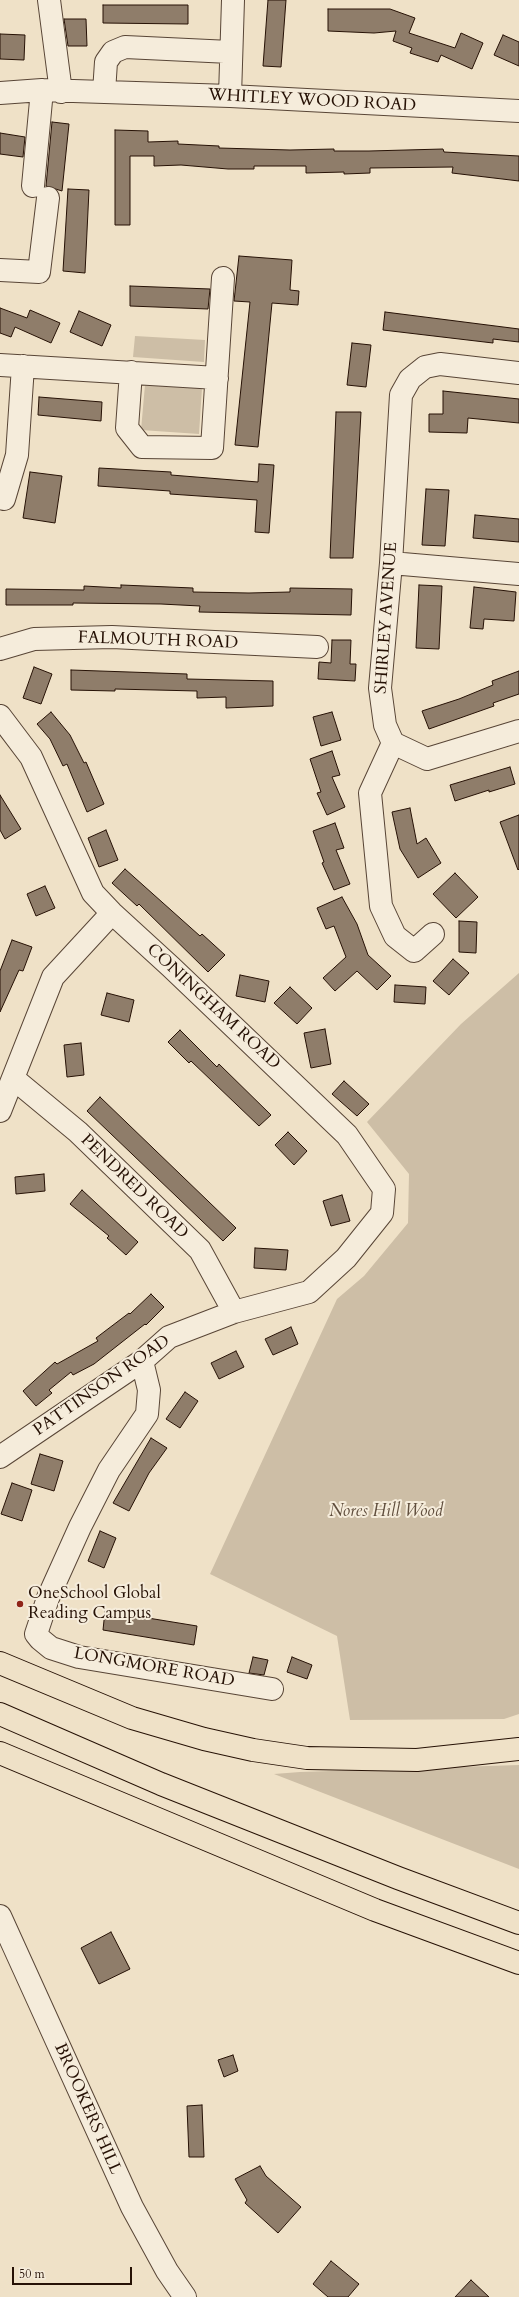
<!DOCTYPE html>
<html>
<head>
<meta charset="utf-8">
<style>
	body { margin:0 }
	#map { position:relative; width:519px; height:2297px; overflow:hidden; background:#efe1c7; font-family:Cardo,serif }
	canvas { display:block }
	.scale { position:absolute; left:12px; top:2267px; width:120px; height:18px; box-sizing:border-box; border:2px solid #261105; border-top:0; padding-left:5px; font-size:12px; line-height:14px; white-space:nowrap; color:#261105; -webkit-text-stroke:3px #f5ecdb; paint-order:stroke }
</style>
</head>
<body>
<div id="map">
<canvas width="519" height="2297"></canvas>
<div class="scale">50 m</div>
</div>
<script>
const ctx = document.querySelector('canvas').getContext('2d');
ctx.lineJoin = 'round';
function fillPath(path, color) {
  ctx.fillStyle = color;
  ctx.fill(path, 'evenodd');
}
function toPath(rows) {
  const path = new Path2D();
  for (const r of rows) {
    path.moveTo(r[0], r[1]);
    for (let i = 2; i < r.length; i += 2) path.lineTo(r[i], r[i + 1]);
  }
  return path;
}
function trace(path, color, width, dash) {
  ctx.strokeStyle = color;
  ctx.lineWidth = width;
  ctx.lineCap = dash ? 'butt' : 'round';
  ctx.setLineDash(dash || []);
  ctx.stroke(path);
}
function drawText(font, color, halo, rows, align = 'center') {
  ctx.font = font + ' Cardo,serif';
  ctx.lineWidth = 4;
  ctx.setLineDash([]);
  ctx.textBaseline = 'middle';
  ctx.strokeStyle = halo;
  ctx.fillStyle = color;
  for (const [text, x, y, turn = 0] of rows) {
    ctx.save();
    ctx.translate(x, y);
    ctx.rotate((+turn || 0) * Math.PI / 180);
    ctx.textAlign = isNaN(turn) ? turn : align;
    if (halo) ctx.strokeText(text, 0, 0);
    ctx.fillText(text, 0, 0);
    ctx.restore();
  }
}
const green = toPath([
	[135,336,205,340,204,362,133,357],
	[145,385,202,388,199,434,141,430],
	[519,973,519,1714,504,1719,350,1720,337,1636,210,1574,337,1299,364,1276,408,1223,409,1174,367,1122,461,1024],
	[519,1765,519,1869,274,1774,300,1772]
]);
const building = toPath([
	[268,0,286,0,281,67,263,66,268,0],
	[103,5,188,5,188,24,103,23,103,5],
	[328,9,390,9,415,18,409,33,455,48,461,33,483,43,472,69,441,55,438,62,410,53,412,48,393,41,396,31,374,33,328,31,328,9],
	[64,19,86,19,87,46,68,46,64,19],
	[0,34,25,35,24,60,0,59,0,34],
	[503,35,519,42,519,66,494,55,503,35],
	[52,122,69,124,62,191,46,186,52,122],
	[115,130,148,131,148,142,178,141,178,144,219,146,219,148,290,150,334,149,334,151,369,151,443,149,444,152,519,156,519,181,452,173,453,167,370,168,370,173,344,174,344,172,306,173,306,166,254,166,254,169,228,169,181,165,154,166,154,156,130,156,130,225,115,225,115,130],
	[0,133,25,137,23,157,0,154,0,133],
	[68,189,89,190,85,273,63,271,68,189],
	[239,256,292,260,290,290,299,291,298,305,272,303,258,447,235,445,250,302,234,301,239,256],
	[130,286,210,289,208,309,130,306,130,286],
	[0,308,27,318,30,310,60,323,51,343,15,327,11,337,0,333,0,308],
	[79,311,111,325,102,346,70,332,79,311],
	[385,312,519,329,519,342,493,339,493,343,383,330,385,312],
	[352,343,371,345,366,387,347,385,352,343],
	[443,391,519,399,519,423,468,418,467,433,429,432,429,414,443,414,443,391],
	[39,397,102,402,101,421,38,415,39,397],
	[336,412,361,412,353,558,330,558,336,412],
	[259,464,274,465,269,533,255,532,257,500,170,494,170,491,98,486,99,468,171,472,171,475,258,482,259,464],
	[30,472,62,476,55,523,23,518,30,472],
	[426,489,449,490,445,546,422,545,426,489],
	[475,515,519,519,519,542,473,538,475,515],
	[121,585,193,588,193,592,249,593,290,592,290,588,352,589,351,615,199,612,200,606,161,604,73,603,73,605,6,605,6,589,84,590,84,586,121,588,121,585],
	[419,585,442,586,439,649,416,648,419,585],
	[474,587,516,592,514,621,484,619,483,629,470,628,474,587],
	[332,640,351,640,350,664,356,664,355,681,318,679,319,662,331,663,332,640],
	[34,667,52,674,41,704,23,698,34,667],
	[71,670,187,674,187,679,273,681,273,706,226,708,226,697,197,698,197,691,115,689,115,691,71,690,71,670],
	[519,671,519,694,493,703,494,706,429,729,422,711,459,699,493,685,492,681,519,671],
	[51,712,70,735,84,763,86,762,104,804,87,812,67,764,63,766,50,739,37,724,51,712],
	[332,712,341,740,321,746,313,717,332,712],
	[332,751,340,775,332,777,345,807,327,815,317,793,321,792,310,759,332,751],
	[510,767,515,784,489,792,489,790,455,801,450,785,510,767],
	[0,795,21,829,5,839,0,830,0,795],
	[410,808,417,844,426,838,441,863,418,878,400,849,392,812,410,808],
	[519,815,519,869,518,870,500,822,519,815],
	[335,823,344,848,336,850,350,884,334,890,322,863,324,862,313,831,335,823],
	[106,830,118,860,99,867,88,838,106,830],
	[125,869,200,936,202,934,225,955,208,972,139,904,137,906,112,883,125,869],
	[455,873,478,897,456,918,433,894,455,873],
	[45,886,55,908,36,916,27,894,45,886],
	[342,897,357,924,368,955,391,976,377,990,357,971,335,991,323,978,346,957,334,926,326,929,317,908,342,897],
	[459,921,477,922,476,953,459,952,459,921],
	[12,940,32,947,23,971,19,970,0,1012,0,971,12,940],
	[453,959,469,973,449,995,433,981,453,959],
	[240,975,269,981,265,1002,236,996,240,975],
	[395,985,426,987,425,1004,394,1002,395,985],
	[290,987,312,1008,297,1024,274,1003,290,987],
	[107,993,134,1000,129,1022,101,1015,107,993],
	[325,1029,331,1064,311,1068,304,1033,325,1029],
	[180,1030,217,1067,219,1064,271,1115,259,1126,191,1061,189,1063,168,1042,180,1030],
	[81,1043,84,1075,67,1077,64,1045,81,1043],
	[344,1081,369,1104,357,1116,332,1094,344,1081],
	[100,1097,236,1228,223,1241,87,1111,100,1097],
	[288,1132,307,1151,294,1165,275,1145,288,1132],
	[44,1174,45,1191,16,1194,15,1177,44,1174],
	[82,1190,138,1242,126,1255,107,1238,109,1236,70,1204,82,1190],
	[342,1195,350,1221,331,1226,323,1201,342,1195],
	[255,1248,288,1250,286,1270,254,1268,255,1248],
	[151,1294,164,1307,146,1325,145,1324,94,1364,73,1375,71,1372,49,1390,52,1393,36,1406,23,1391,55,1362,57,1364,98,1341,96,1338,129,1313,130,1314,151,1294],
	[291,1327,298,1344,273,1355,265,1339,291,1327],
	[236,1351,244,1367,219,1379,211,1363,236,1351],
	[185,1392,198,1401,180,1428,166,1419,185,1392],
	[151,1438,167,1448,149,1473,129,1511,113,1503,151,1438],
	[40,1454,63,1461,54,1491,31,1484,40,1454],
	[12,1483,32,1490,22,1521,1,1514,12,1483],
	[100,1531,116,1538,104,1568,88,1561,100,1531],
	[105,1611,197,1626,194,1645,103,1630,105,1611],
	[253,1657,268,1660,264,1675,249,1673,253,1657],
	[292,1657,312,1665,307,1679,287,1672,292,1657],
	[111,1932,130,1969,99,1984,81,1948,111,1932],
	[233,2055,238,2071,224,2077,218,2060,233,2055],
	[202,2105,204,2157,189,2157,187,2106,202,2105],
	[260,2166,266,2176,301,2207,278,2233,245,2203,247,2200,235,2179,260,2166],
	[331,2261,359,2284,348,2297,328,2297,313,2284,331,2261],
	[471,2280,489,2297,455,2297,471,2280]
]);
const minor = toPath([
	[49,0,61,92],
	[104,92,106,62,113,52,125,47,230,52],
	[0,93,42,90,230,96,519,111],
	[230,96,233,0],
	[33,186,42,90],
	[0,270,39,272,48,198],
	[0,365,217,378],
	[131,372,127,428,142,447,212,448,223,278],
	[4,499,17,455,23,366],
	[391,563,519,574],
	[0,649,34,639,112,637,317,647],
	[0,716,31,757,93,893,112,913,171,967,347,1135,384,1189,382,1213,346,1258,309,1292,234,1312,169,1337,142,1361,0,1457],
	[393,743,427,759,519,731],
	[433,934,414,951,395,936,381,906,370,793,393,743,385,725,380,688,391,563,401,395,410,379,425,367,440,364,519,373],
	[14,1079,78,1132,200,1250,234,1312],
	[0,1111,53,977,112,913],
	[142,1361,149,1390,147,1414,109,1470,80,1527,48,1598,36,1634,40,1639,51,1648,79,1657,272,1689],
	[0,1916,132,2207,167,2271,185,2297]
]);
const major = toPath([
	[0,1663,132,1718,204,1739,253,1750,307,1758,417,1760,519,1749]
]);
const highway = toPath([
	[0,1714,161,1784,398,1878,519,1923],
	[0,1753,375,1910,519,1963]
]);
const markers = [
	[20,1604,4,"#8f2418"]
];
const streetNames = [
	["WHITLEY WOOD ROAD",312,101,3],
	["SHIRLEY AVENUE",387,618,-86],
	["FALMOUTH ROAD",158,641,2],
	["CONINGHAM ROAD",213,1007,43],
	["PENDRED ROAD",134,1187,44],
	["PATTINSON ROAD",102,1386,-35],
	["LONGMORE ROAD",154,1668,10],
	["BROOKERS HILL",87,2109,66]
];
const parkNames = [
	["Nores Hill Wood",386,1512]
];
const poiNames = [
	["OneSchool Global",28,1594],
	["Reading Campus",28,1614]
];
fillPath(green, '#cdbea6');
fillPath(building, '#8f7d6a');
trace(building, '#261105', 1);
trace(minor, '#584536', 24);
trace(major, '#261105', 24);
trace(highway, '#261105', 24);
trace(minor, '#f5ecdb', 22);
trace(major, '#efe1c7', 22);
trace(highway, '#efe1c7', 22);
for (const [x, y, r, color] of markers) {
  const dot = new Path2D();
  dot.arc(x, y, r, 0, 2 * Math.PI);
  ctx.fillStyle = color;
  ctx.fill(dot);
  trace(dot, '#f5ecdb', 1.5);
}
drawText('17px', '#261105', '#f5ecdb', streetNames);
drawText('italic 17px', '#604e3d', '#f5ecdb', parkNames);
drawText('17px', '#261105', '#f5ecdb', poiNames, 'left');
</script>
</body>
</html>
